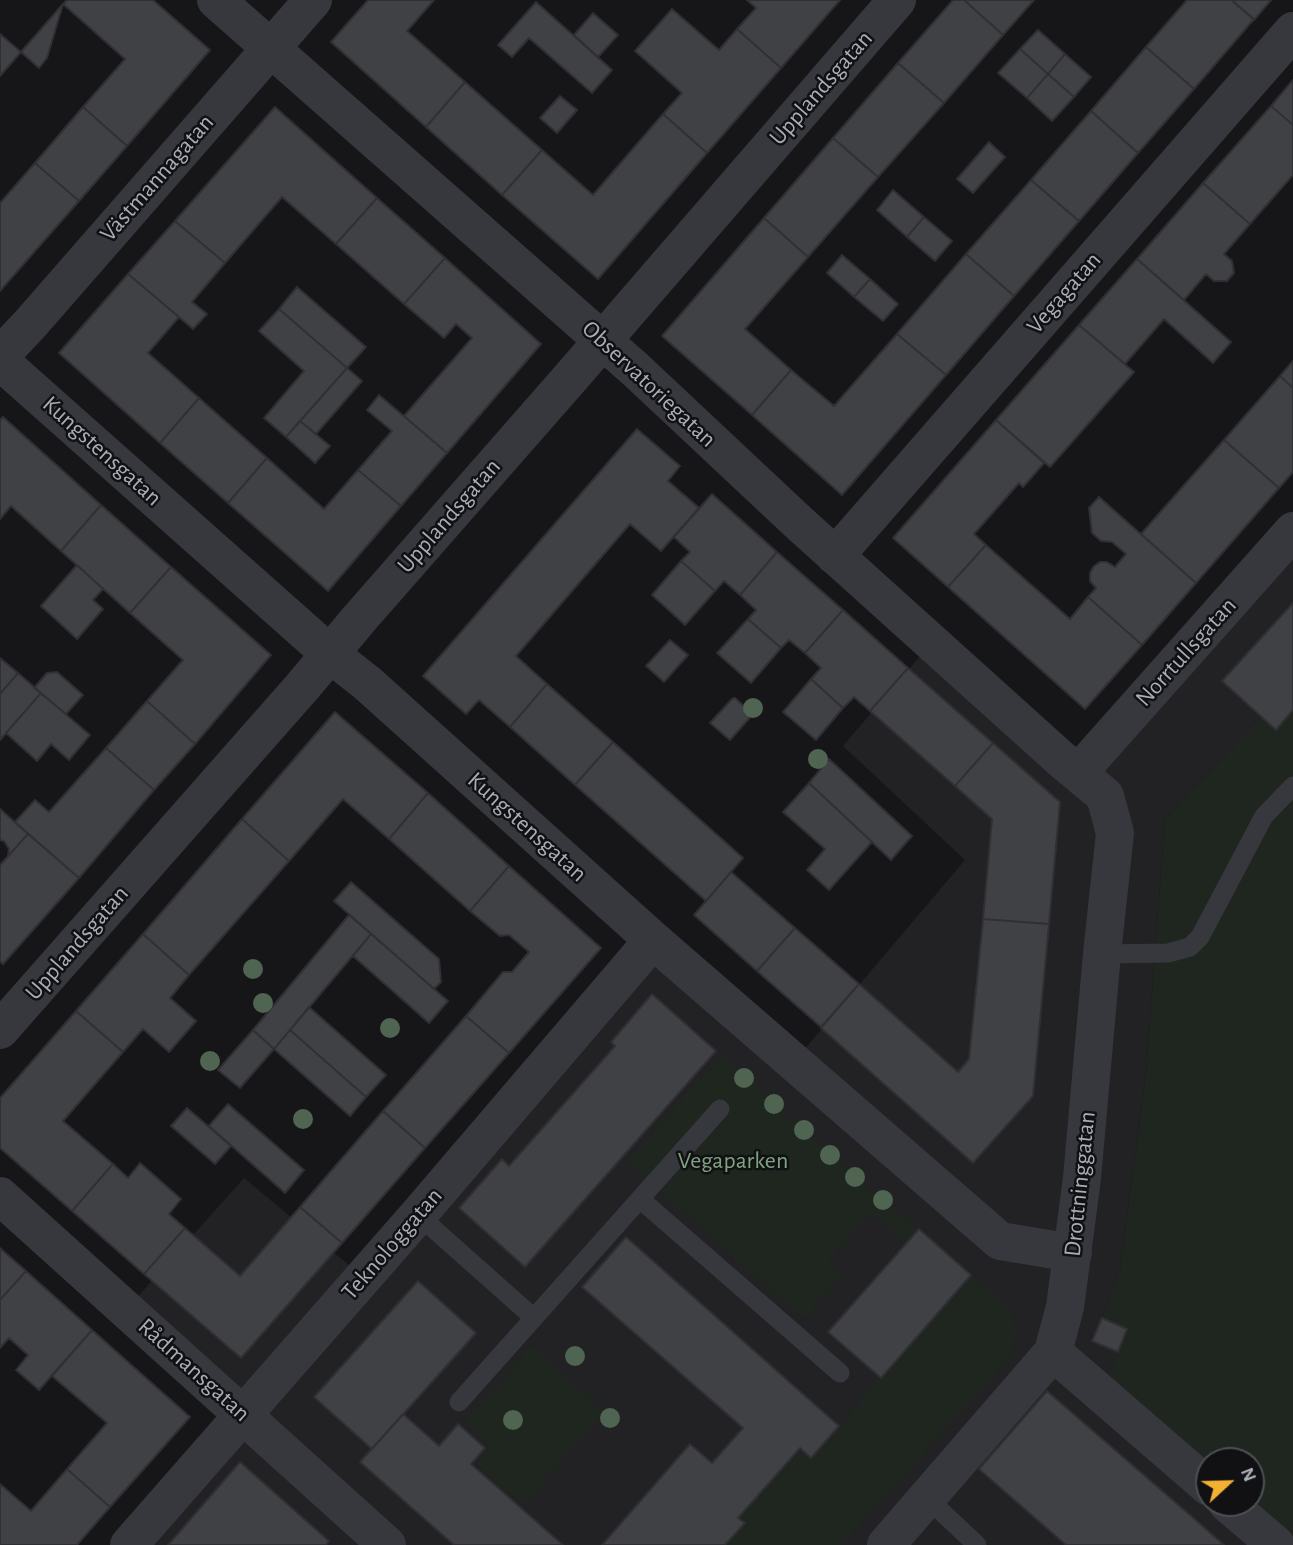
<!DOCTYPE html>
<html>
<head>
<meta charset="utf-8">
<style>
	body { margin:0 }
	#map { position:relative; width:1293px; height:1545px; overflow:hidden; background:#161618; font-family:"Alegreya Sans",sans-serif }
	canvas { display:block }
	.north { position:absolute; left:1195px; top:1447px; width:70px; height:70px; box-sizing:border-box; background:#111113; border:2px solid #4d4f55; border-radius:50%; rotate:68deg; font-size:19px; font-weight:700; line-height:28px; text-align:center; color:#a8adb8 }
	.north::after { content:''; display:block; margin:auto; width:24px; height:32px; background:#f2b134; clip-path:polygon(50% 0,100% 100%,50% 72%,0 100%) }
</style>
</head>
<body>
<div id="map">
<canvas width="1293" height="1545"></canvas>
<div class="north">N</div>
</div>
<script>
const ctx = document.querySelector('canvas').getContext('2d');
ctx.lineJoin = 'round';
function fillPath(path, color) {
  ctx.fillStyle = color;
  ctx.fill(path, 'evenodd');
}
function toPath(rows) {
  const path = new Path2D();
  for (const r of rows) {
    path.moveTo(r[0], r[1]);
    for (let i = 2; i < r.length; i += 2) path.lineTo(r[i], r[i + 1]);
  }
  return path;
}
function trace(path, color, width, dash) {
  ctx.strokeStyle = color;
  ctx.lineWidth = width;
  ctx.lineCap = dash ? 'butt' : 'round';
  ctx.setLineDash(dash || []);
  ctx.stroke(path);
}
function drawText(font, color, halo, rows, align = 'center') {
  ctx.font = font + ' "Alegreya Sans",sans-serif';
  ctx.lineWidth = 5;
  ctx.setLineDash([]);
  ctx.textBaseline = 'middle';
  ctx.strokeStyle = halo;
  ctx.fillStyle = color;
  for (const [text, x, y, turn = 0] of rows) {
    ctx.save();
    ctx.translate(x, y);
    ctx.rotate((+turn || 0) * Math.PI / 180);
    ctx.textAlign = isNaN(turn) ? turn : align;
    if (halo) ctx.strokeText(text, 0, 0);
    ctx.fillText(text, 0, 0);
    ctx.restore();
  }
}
const built = toPath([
	[1293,527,1293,710,1276,730,1261,716,1165,819,1146,1073,1120,1269,1102,1318,1127,1329,1107,1379,1293,1545,125,1545,240,1414,124,1312,244,1178,362,1276,655,945,792,1064,965,860,843,746,933,641,1076,772]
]);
const green = toPath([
	[1293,710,1293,1543,1251,1503,1251,1461,1209,1461,1209,1469,1107,1379,1127,1329,1102,1318,1120,1269,1146,1073,1165,819,1261,716,1276,729],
	[722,1056,863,1183,919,1229,905,1244,870,1214,827,1263,841,1277,803,1319,627,1161],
	[971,1275,1010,1311,1016,1336,1010,1357,841,1545,725,1545,744,1524,738,1518,800,1448,812,1458],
	[531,1346,605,1411,523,1505,476,1464,491,1446,466,1422]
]);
const building = toPath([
	[67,0,153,0,210,50,127,146,83,107,125,59,63,4,67,0],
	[368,0,434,0,407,31,465,82,426,127,331,42,368,0],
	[747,0,840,0,781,68,737,29,756,8,747,0],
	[953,0,964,0,1003,35,944,103,898,63,953,0],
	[964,0,1034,0,1003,35,964,0],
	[1187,0,1231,0,1254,19,1194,89,1146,47,1187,0],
	[1232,0,1271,0,1254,20,1232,0],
	[536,2,612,70,592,93,529,38,512,57,498,45,536,2],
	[63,4,47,58,39,68,21,52,63,4],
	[672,9,719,50,737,29,781,68,707,153,663,114,682,93,635,51,672,9],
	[593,13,618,35,598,57,574,35,593,13],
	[1038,30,1065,54,1048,74,1020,49,1038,30],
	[0,34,21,52,0,76,0,34],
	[1146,47,1194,89,1138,153,1091,111,1146,47],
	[1020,49,1048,74,1027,98,998,73,1020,49],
	[1065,54,1091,77,1074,97,1048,74,1065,54],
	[898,63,944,103,878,177,833,138,898,63],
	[1048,74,1074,97,1052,121,1027,98,1048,74],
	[1293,80,1293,125,1271,106,1293,80],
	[465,82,542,150,502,195,426,127,465,82],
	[560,96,577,110,557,133,540,118,560,96],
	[1271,106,1293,125,1293,175,1250,224,1203,183,1271,106],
	[83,107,127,146,79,201,35,163,83,107],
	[275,107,377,198,336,244,282,197,225,263,175,221,275,107],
	[1091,111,1138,153,1079,221,1031,180,1091,111],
	[663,114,707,153,598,279,502,195,542,150,593,195,663,114],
	[833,138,878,177,808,257,764,218,833,138],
	[989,142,1005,157,973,193,957,179,989,142],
	[35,163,79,201,0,291,0,203,35,163],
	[1031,180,1079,221,1014,296,966,254,1031,180],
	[1203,183,1250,224,1224,254,1232,261,1234,273,1227,281,1214,281,1206,274,1184,300,1137,259,1203,183],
	[893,190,924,217,907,237,877,210,893,190],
	[377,198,445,258,404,304,336,244,377,198],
	[924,217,952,241,935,261,907,237,924,217],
	[764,218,808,257,745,329,791,370,752,415,662,336,764,218],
	[175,221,225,263,192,302,207,314,193,329,128,274,175,221],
	[966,254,1014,296,946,375,897,334,966,254],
	[842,255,870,279,854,297,827,273,842,255],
	[445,258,541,344,447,453,404,416,472,338,456,324,444,338,404,304,445,258],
	[1137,259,1231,342,1213,363,1164,319,1125,364,1079,325,1137,259],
	[128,274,179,317,148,353,199,398,160,443,59,353,128,274],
	[870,279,898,304,883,321,854,297,870,279],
	[297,287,366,347,347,368,279,309,297,287],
	[279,309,347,368,286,437,264,418,304,371,259,331,279,309],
	[1079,325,1134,372,1050,467,996,420,1079,325],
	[897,334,946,375,842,495,752,415,791,370,834,406,897,334],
	[1293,361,1293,388,1280,376,1293,361],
	[347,368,362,381,316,434,300,421,347,368],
	[1280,376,1293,388,1293,472,1279,488,1224,440,1280,376],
	[379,395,447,453,401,506,358,470,392,431,367,410,379,395],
	[199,398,267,458,228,503,160,443,199,398],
	[3,417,101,505,61,551,11,506,0,519,0,420,3,417],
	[996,420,1044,463,1023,487,1019,483,974,534,986,545,948,587,893,538,996,420],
	[300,421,330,446,315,463,286,437,300,421],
	[637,429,680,466,668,481,699,508,661,551,630,524,516,656,547,684,510,727,479,700,466,714,423,676,637,429],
	[1224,440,1279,488,1196,583,1141,534,1224,440],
	[267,458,324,509,358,470,401,506,328,591,228,503,267,458],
	[712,494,777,552,740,595,724,581,715,591,681,561,690,552,674,537,712,494],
	[1099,497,1196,583,1142,645,1088,597,1096,588,1090,581,1090,573,1094,566,1100,562,1107,562,1115,567,1126,554,1112,542,1101,541,1092,533,1089,508,1099,497],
	[101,505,171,567,130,613,61,551,101,505],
	[986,545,1070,619,1088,597,1142,645,1085,709,948,587,986,545],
	[777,552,843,610,805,653,789,640,781,648,748,619,756,610,740,595,777,552],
	[681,561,715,591,685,625,652,595,681,561],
	[77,565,103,589,93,600,103,609,77,639,41,606,77,565],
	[171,567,271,655,195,744,147,701,183,660,130,613,171,567],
	[1293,603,1293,710,1276,730,1222,681,1293,603],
	[843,610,908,668,870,711,854,697,843,708,811,679,821,668,805,653,843,610],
	[748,619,781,648,751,683,717,653,748,619],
	[670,640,688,655,664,682,646,666,670,640],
	[0,658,18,673,0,694,0,658],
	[908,668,993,743,955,786,870,711,908,668],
	[57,672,83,695,66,714,34,688,47,673,57,672],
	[18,673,41,693,0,740,0,694,18,673],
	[811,679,843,708,816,740,783,712,811,679],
	[547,684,613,742,575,785,510,727,547,684],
	[41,693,90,735,69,760,51,744,37,761,6,733,41,693],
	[735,698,753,714,730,740,710,723,732,699,735,698],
	[147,701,195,744,154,790,106,748,147,701],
	[335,712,428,793,389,839,343,799,289,861,242,819,335,712],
	[613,742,743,858,706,901,575,785,613,742],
	[993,743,1060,802,1049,924,983,919,992,819,955,786,993,743],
	[106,748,154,790,79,878,15,822,35,800,49,812,106,748],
	[829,759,912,836,891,860,809,783,829,759],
	[809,783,872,842,829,890,807,870,825,849,783,812,809,783],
	[428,793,509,866,470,911,389,839,428,793],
	[0,809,28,834,8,856,9,849,4,841,0,840,0,809],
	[242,819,289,861,189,975,143,934,242,819],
	[28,834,79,878,3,964,0,961,0,865,28,834],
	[509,866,601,948,509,1053,466,1016,503,972,512,972,529,952,509,935,500,936,470,911,509,866],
	[731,872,795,928,757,971,694,915,731,872],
	[351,882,439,959,441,982,434,989,334,901,351,882],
	[349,915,371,934,274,1049,253,1030,349,915],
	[983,919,1049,924,1033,1096,973,1163,821,1028,859,984,958,1072,969,1059,983,919],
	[795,928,859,984,821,1027,757,971,795,928],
	[143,934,189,975,170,998,196,1021,169,1052,143,1029,123,1052,76,1011,143,934],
	[371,934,448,1001,429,1023,353,956,371,934],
	[652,994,716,1051,525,1267,459,1208,502,1159,509,1166,615,1046,611,1042,652,994],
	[309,1007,386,1075,366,1097,290,1030,309,1007],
	[76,1011,123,1052,63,1121,113,1164,72,1211,0,1148,0,1098,76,1011],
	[466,1016,509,1053,425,1148,383,1111,466,1016],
	[253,1030,274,1049,240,1088,218,1070,253,1030],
	[290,1030,366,1097,350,1116,274,1049,290,1030],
	[228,1104,304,1170,285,1193,209,1126,228,1104],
	[187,1108,231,1146,215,1164,171,1126,187,1108],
	[383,1111,425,1148,342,1243,300,1207,383,1111],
	[140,1163,181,1199,169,1214,185,1228,144,1274,72,1211,113,1164,128,1178,140,1163],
	[300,1207,342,1243,241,1358,144,1274,185,1228,240,1276,300,1207],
	[919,1229,971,1275,881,1378,828,1332,919,1229],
	[626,1237,839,1426,811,1458,800,1448,738,1518,745,1523,725,1545,602,1545,690,1444,712,1463,743,1428,582,1287,626,1237],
	[0,1248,26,1271,0,1300,0,1248],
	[26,1271,92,1330,39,1390,16,1370,28,1355,9,1338,0,1348,0,1300,26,1271],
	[418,1281,476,1333,372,1449,314,1397,418,1281],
	[1102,1318,1127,1329,1118,1352,1092,1341,1102,1318],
	[92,1330,190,1417,110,1507,67,1469,107,1423,52,1376,92,1330],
	[1047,1391,1190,1515,1224,1545,1066,1545,979,1469,1047,1391],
	[403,1414,439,1446,458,1424,485,1448,471,1464,563,1545,454,1545,360,1462,403,1414],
	[240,1462,329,1541,326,1545,168,1545,240,1462],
	[67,1469,110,1507,77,1545,0,1545,0,1484,31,1511,67,1469]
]);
const lane = toPath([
	[1102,954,1168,953,1190,947,1200,937,1264,816,1293,786],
	[640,1199,840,1373],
	[418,1215,534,1318],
	[459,1402,720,1109],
	[927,1498,977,1545]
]);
const street = toPath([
	[216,0,636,370,798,522,1062,760,1105,796,1115,833,1102,954,1082,1178,1065,1307,1053,1352,886,1545],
	[0,356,31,323,313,0],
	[0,361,330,654,367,683,653,940,1000,1241,1073,1253],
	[835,556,1293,31],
	[1079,772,1293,531],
	[0,1030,303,686,359,619,572,376,897,0],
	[0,1196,387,1545],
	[1053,1352,1209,1487],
	[1227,1503,1276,1545],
	[129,1545,418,1215,653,940]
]);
const trees = [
	[753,708],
	[818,759],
	[253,969],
	[263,1003],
	[390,1028],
	[210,1061],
	[744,1078],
	[774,1104],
	[303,1119],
	[804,1130],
	[830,1155],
	[855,1177],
	[883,1200],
	[575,1356],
	[610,1418],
	[513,1420]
];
const streetNames = [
	["Upplandsgatan",821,88,-49],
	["Västmannagatan",157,178,-49],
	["Vegagatan",1064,293,-49],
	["Observatoriegatan",649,384,43],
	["Kungstensgatan",102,451,42],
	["Upplandsgatan",449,516,-49],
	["Norrtullsgatan",1186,652,-48],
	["Kungstensgatan",527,827,42],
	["Upplandsgatan",77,943,-49],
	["Drottninggatan",1080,1184,-84],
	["Teknologgatan",392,1244,-49],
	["Rådmansgatan",194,1370,42]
];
const parkNames = [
	["Vegaparken",733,1161]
];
fillPath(built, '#222225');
fillPath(green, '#1e261f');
fillPath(building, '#404145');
trace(building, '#303034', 2);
trace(lane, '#37383d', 19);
trace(street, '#37383d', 38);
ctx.fillStyle = '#506452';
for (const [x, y] of trees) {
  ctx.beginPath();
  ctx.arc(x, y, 10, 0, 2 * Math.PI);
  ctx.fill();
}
drawText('24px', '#a8adb8', '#111113', streetNames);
drawText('24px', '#7fa381', '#111113', parkNames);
</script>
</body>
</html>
